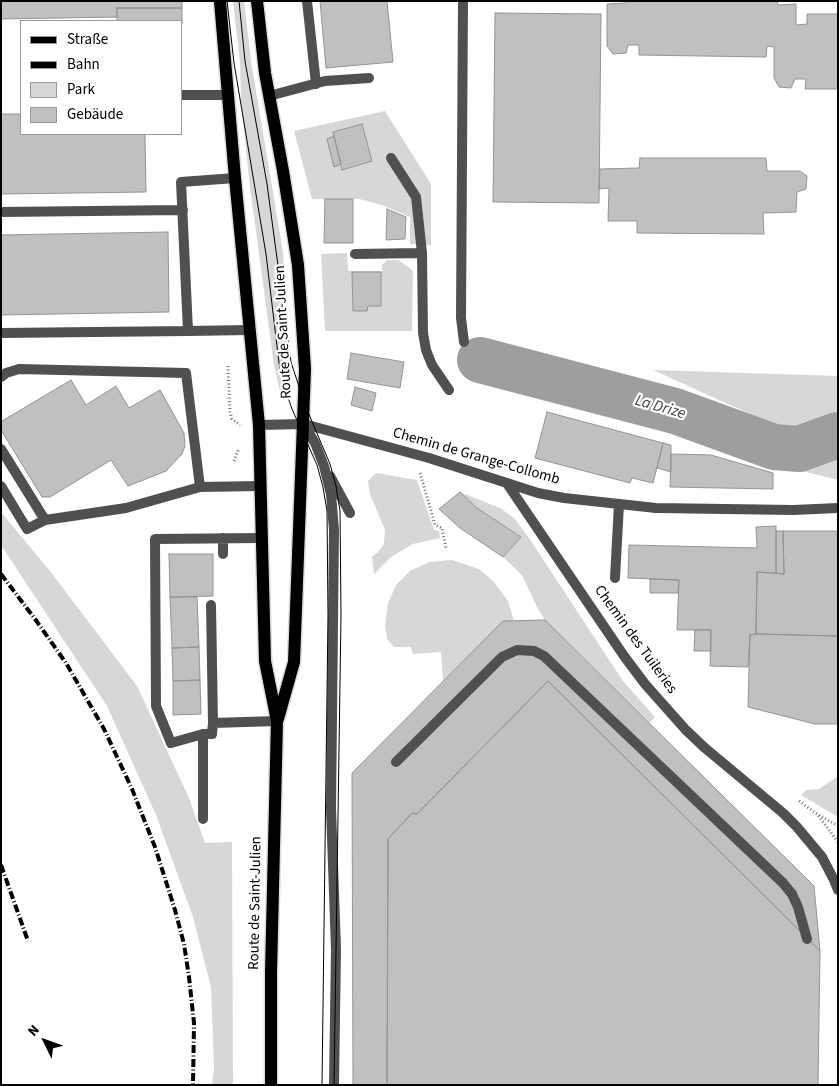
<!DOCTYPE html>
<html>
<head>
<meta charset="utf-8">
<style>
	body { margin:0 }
	#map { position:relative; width:839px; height:1086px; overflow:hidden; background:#fff; font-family:"Source Sans 3",sans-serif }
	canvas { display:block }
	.frame { position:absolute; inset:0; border:2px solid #000; pointer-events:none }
	.legend { position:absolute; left:20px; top:20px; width:162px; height:115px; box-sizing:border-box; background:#fff; border:1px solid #999; margin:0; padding:6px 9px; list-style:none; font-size:15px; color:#000 }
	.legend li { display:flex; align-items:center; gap:10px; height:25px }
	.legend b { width:25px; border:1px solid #999 }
	.north { position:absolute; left:20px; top:1016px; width:50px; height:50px; -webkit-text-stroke:4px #fff; paint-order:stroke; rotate:312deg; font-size:14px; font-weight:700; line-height:20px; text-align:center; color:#000 }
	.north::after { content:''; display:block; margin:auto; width:18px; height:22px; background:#000; clip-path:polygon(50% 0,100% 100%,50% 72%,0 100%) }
</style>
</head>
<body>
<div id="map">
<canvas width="839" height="1086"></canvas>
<div class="frame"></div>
<ul class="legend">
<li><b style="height:6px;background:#000"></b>Straße</li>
<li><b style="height:6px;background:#000"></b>Bahn</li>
<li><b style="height:14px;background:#d7d7d7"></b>Park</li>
<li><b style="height:14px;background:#c0c0c0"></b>Gebäude</li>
</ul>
<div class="north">N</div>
</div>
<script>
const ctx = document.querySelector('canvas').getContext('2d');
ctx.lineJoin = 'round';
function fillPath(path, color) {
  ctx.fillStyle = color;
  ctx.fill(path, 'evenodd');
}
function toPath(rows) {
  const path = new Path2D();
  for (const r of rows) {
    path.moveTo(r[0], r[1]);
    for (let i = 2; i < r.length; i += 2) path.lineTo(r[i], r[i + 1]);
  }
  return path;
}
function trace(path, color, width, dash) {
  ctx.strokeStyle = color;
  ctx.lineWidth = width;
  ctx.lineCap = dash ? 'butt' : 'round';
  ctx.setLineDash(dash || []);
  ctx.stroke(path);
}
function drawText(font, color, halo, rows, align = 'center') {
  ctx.font = font + ' "Source Sans 3",sans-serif';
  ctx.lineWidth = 4.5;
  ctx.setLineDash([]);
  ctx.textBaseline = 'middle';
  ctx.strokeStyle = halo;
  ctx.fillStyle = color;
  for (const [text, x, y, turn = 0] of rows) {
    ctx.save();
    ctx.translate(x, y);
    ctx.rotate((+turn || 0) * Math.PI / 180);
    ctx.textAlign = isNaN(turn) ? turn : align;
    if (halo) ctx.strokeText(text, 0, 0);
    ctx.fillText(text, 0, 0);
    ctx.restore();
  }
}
const green = toPath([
	[233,1,244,1,251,61,283,252,289,352,288,391,284,392,280,391,274,365,250,187,241,102,240,62],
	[385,111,431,184,431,245,410,244,410,217,382,205,359,199,312,199,294,131],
	[347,253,348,271,382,271,382,265,387,260,399,260,413,271,412,331,325,331,321,254],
	[653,370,838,376,838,480,758,460,750,414],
	[376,473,417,480,434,530,439,531,440,538,413,544,391,557,374,574,372,557,378,552,384,544,385,530,370,494,368,481],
	[460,492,500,508,514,518,529,538,623,681,655,717,650,723,545,620,538,609,522,575,503,557,521,537,477,508],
	[1,512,50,571,137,686,189,798,205,843,232,842,233,1085,212,1085,214,1067,211,987,193,917,156,815,107,706,1,545],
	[452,560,479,569,494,582,508,601,514,621,503,621,443,681,441,652,413,654,411,647,394,647,387,639,385,627,388,603,396,585,410,571,429,562],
	[838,776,838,817,801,795,806,790,819,789]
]);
const river = toPath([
	[480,360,675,411,774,447,799,449,838,435]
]);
const building = toPath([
	[1,1,182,1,182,8,117,8,117,17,1,19,1,1],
	[320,1,387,1,393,62,326,68,320,1],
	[627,1,777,1,778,5,796,4,796,25,807,24,807,14,838,14,838,89,805,89,806,79,795,79,791,88,779,87,774,78,774,47,767,46,766,57,639,55,639,45,628,45,626,53,613,54,607,46,607,4,626,3,627,1],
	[117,8,182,8,182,24,181,21,117,21,117,8],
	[495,13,601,14,599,203,493,202,495,13],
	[1,114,21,114,21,134,145,134,146,192,1,194,1,114],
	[362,124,372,161,342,170,333,132,362,124],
	[334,136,341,164,334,167,327,139,334,136],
	[640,158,766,158,767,171,800,171,807,176,806,189,797,192,796,212,763,213,764,234,637,233,637,221,608,221,609,188,599,189,600,169,639,168,640,158],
	[325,199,353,199,353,243,324,243,325,199],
	[387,209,406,217,405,239,386,240,387,209],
	[168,232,169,312,1,315,1,235,168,232],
	[352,272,381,272,381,306,368,306,367,311,353,311,352,272],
	[351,353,404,362,400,388,347,379,351,353],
	[71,380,86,405,116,386,129,408,160,390,184,433,185,446,182,454,166,471,128,486,111,460,50,497,42,497,1,430,1,425,2,421,71,380],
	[355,387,376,393,372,411,351,405,355,387],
	[547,412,663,443,653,483,632,478,630,483,535,458,547,412],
	[663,443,671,445,671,472,657,468,663,443],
	[671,454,711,455,773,473,773,489,670,487,671,454],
	[460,492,477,508,521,537,503,557,460,528,439,509,460,492],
	[776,526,776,573,757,572,756,634,750,635,748,667,710,666,711,630,677,630,679,580,628,578,629,545,757,548,756,527,776,526],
	[776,531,783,531,784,574,776,573,776,531],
	[783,531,838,531,838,636,756,634,757,572,784,574,783,531],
	[169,554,213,554,213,596,170,597,169,554],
	[650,579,679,580,678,593,650,593,650,579],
	[170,597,197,597,199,647,172,648,170,597],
	[545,620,814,886,820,951,548,681,417,814,412,813,388,839,387,1085,353,1085,352,773,503,621,545,620],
	[695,630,711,630,711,651,694,651,695,630],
	[756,634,838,636,838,724,815,724,748,707,750,635,756,634],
	[199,647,200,680,173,681,172,648,199,647],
	[200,680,201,714,173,715,173,681,200,680],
	[548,681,820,951,818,1085,387,1085,388,839,412,813,417,814,548,681]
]);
const path = toPath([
	[228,366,230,412,232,419,240,425],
	[234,461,239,448],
	[420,473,435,525,442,528,446,549],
	[799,801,817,814,838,842],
	[819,815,838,826]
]);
const lane = toPath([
	[307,1,316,84],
	[463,1,461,318,464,342],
	[181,95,228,95],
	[269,96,325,81,369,78],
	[391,158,416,197,422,253,423,333,426,350,432,365,449,390],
	[235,178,181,182,188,331,250,330],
	[1,212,183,210],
	[355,254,422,253],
	[1,333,188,331],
	[1,377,6,373,19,369,186,373,200,487],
	[304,424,315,443,324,466,331,494,334,530,331,809,336,949,334,1085],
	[1,449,45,520,126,508,200,487,260,486],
	[330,476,350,513],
	[1,486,27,529,45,520],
	[223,538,223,554],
	[615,578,619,504],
	[211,605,213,723,277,721],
	[203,734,171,743,156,706,155,539,261,538],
	[396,762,502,657,517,650,534,651,544,656,783,883,792,894,798,907,807,939],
	[203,819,203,734,212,734,213,723]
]);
const street = toPath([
	[259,425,304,424,429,458,538,493,564,498,656,508,793,510,838,508],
	[508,485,624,656,645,684,685,729,705,748,783,813,797,827,822,857,834,880,838,890]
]);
const primary = toPath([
	[220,1,235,178,259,425,265,661,277,721,271,972,271,1085],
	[257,1,265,73,283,171,298,265,305,369,294,662,278,719]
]);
const tram = toPath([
	[227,1,234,63,266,254,279,363,285,389,292,409,317,465,323,487,327,511,328,615,322,1085],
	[239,1,245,61,267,184,291,362,305,405,330,464,336,486,340,511,341,615,334,1085]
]);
const rail = toPath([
	[1,574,35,619,66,663,104,729,132,789,155,847,175,910,184,944,189,977,194,1023,193,1085],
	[1,865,28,941]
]);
const streetNames = [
	["Route de Saint-Julien",284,332,-93],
	["Chemin de Grange-Collomb",476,457,16],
	["Chemin des Tuileries",635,640,54],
	["Route de Saint-Julien",256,903,-89]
];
const waterNames = [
	["La Drize",660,408,16]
];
fillPath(green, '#d7d7d7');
trace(river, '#9e9e9e', 46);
fillPath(building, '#c0c0c0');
trace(building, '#949494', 1);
trace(primary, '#dbdbdb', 15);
trace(path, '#727272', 3, [1, 2.5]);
trace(lane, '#505050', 10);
trace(street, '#505050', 10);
trace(primary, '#000', 12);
trace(tram, '#000', 1);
trace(rail, '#000', 4, [8, 2.5, 1, 2.5]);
drawText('15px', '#000', '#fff', streetNames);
drawText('italic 16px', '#3f3f3f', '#fff', waterNames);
</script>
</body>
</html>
